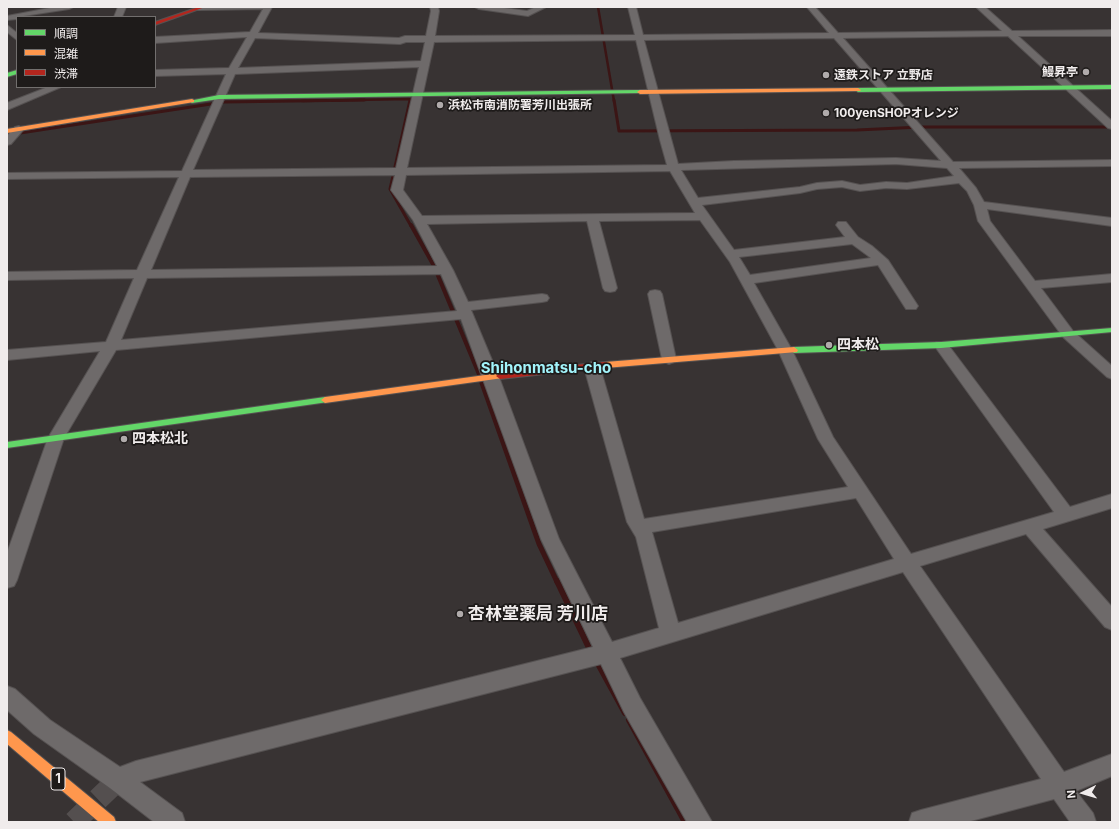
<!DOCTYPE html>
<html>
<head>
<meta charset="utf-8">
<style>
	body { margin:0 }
	#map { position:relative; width:1119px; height:829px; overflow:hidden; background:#383333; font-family:Inter,"Noto Sans JP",sans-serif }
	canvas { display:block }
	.frame { position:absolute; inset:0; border:8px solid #f0ecec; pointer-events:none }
	.legend { position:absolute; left:16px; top:16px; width:140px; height:72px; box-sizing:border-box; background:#1e1b1a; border:1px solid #726f6e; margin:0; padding:5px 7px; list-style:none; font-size:12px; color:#f0ecec }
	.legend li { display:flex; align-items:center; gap:8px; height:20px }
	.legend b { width:20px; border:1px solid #726f6e }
	.north { position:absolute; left:1063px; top:773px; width:40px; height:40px; -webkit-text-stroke:3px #1e1b1a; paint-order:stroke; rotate:265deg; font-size:11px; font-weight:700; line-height:16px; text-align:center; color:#f0ecec }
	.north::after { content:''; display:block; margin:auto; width:14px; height:18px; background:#f0ecec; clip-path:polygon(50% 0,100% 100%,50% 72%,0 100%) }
</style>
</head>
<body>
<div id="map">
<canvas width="1119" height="829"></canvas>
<div class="frame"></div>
<ul class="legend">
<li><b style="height:5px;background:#63d668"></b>順調</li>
<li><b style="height:5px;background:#ff974d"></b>混雑</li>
<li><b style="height:5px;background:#b3261e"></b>渋滞</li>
</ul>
<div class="north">N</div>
</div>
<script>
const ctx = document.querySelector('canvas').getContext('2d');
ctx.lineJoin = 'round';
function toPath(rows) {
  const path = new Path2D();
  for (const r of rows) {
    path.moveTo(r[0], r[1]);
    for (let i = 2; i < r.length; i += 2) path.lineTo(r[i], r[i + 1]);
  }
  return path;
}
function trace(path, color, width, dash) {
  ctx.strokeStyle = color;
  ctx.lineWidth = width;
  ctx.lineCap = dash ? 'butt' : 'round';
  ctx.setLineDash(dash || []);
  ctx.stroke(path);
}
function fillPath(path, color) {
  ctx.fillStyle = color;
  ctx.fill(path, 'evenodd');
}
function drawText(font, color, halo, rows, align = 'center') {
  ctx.font = font + ' Inter,"Noto Sans JP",sans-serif';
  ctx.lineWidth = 3.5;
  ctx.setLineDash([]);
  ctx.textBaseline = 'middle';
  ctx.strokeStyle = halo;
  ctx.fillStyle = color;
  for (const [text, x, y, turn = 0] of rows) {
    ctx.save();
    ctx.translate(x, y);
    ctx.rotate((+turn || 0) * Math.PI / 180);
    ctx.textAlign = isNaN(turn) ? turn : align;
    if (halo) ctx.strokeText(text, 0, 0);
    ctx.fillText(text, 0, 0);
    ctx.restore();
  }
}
const streamFar4 = toPath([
	[598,7,614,101],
	[302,101,409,99,411,101]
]);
const streamFar3 = toPath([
	[410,100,390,189,411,226],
	[614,100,619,131,857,130,921,127,1112,127],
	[7,135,224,102,364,100]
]);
const streamFar2 = toPath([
	[411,225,434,266,483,384]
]);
const streamFar1 = toPath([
	[482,383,539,544,557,582]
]);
const stream = toPath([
	[557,581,591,652],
	[596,660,625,713],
	[629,720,685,822]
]);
const streetTunnel = toPath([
	[74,822,118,780]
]);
const street = toPath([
	[55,7,73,7,69,9,17,17,17,19,7,20,7,16,55,7],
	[118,7,126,7,122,17,114,17,118,7],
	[196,7,272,7,258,33,399,38,405,36,426,36,431,11,430,7,438,7,439,11,435,36,635,35,628,7,636,7,643,35,829,33,807,7,815,7,838,33,1002,31,976,7,985,7,1012,31,1112,30,1112,36,1018,36,1112,121,1112,129,1108,128,1008,36,843,38,953,162,1112,160,1112,166,959,168,976,188,984,202,1112,218,1112,226,987,209,990,221,1035,281,1112,274,1112,282,1041,288,1073,331,1112,366,1112,379,1107,377,1063,337,978,221,974,205,967,191,959,183,907,189,886,188,860,191,842,187,817,189,800,193,702,205,734,250,845,237,836,225,838,222,846,222,858,237,872,246,888,260,918,306,916,309,906,309,878,265,754,283,792,350,833,437,911,554,1054,512,936,348,934,345,936,342,946,342,1070,507,1112,494,1112,508,1043,529,1112,607,1112,630,1105,627,1026,534,920,566,1064,772,1112,754,1112,776,1076,791,1093,813,1096,822,1070,822,1054,799,967,822,909,822,912,813,921,810,1041,779,903,572,620,658,640,698,712,822,687,822,624,712,601,664,140,782,182,813,185,822,154,822,110,788,34,734,7,710,7,686,15,689,50,720,120,767,136,761,593,647,541,539,461,319,116,350,64,438,17,580,14,586,7,588,7,553,48,438,100,351,7,360,7,350,106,342,134,278,7,280,7,272,137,270,179,177,7,179,7,173,182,171,226,74,155,76,155,70,229,68,247,37,155,43,155,37,250,32,263,9,199,10,196,10,196,7],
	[255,38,400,44,406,42,425,42,421,61,238,68,255,38],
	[834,38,941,161,896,158,734,161,678,164,644,40,834,38],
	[636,40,660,140,667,165,407,168,434,42,636,40],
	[419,67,396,168,193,170,235,74,419,67],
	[896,164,947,168,954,176,907,183,886,182,860,185,842,181,817,183,800,187,698,198,681,170,896,164],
	[670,171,695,213,422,216,403,190,406,175,670,171],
	[395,175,391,190,413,220,437,266,151,270,190,177,395,175],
	[700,220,730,262,778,350,818,439,848,487,644,519,600,367,597,364,592,362,587,364,584,367,627,522,636,537,659,628,612,642,559,539,499,377,471,310,542,302,547,301,549,298,547,295,542,294,468,302,453,270,427,224,587,221,603,288,605,291,610,292,615,291,617,288,599,221,700,220],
	[852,244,871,258,750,275,739,257,852,244],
	[441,274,457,311,121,340,147,278,441,274],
	[856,498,894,559,678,623,652,532,856,498],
	[475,7,496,7,527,11,536,7,546,7,528,16,479,9,475,7],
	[7,25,17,33,17,40,7,32,7,25],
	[48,87,61,87,7,110,7,103,48,87],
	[19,126,24,129,11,144,7,145,7,136,15,127,19,126],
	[655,290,660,291,662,294,676,359,674,362,669,364,664,362,662,359,648,294,650,291,655,290]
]);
const fast = toPath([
	[17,70,17,74,7,77,7,73,17,70],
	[1112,85,1112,89,858,92,855,90,858,88,1112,85],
	[640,90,642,91,642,93,219,99,192,103,189,101,219,95,640,90],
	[1112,328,1112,332,941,348,794,353,790,350,794,347,941,342,1112,328],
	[325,397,328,398,329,400,328,402,7,448,7,442,325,397]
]);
const slow = toPath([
	[858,88,861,90,860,91,640,94,637,92,640,90,858,88],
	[192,99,194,100,194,102,7,133,7,129,192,99],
	[794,347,798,350,797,352,605,368,601,365,605,362,794,347],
	[500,373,504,376,503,378,325,403,321,400,325,397,500,373],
	[7,730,11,732,114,817,116,822,99,822,7,744,7,730]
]);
const jam = toPath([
	[199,7,205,7,155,25,155,22,199,7],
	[605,362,608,363,609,365,608,367,500,379,496,376,500,373,605,362]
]);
const markers = [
	[1086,72,4,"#b0abab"],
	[826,75,4,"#b0abab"],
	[440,105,4,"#b0abab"],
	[826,113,4,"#b0abab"],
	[829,345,4,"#b0abab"],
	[124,439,4,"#b0abab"],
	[460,614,4,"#b0abab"]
];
const farPoinames = [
	["鰻昇亭",1078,72,"right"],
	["遠鉄ストア 立野店",834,75],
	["浜松市南消防署芳川出張所",448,105],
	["100yenSHOPオレンジ",834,113]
];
const shields = [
	[58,779,14]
];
const shieldNames = [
	["1",58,779]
];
const poiNames = [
	["四本松",837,345],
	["四本松北",132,439]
];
const neighbourhoodNames = [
	["Shihonmatsu-cho",546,368]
];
const nearPoinames = [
	["杏林堂薬局 芳川店",468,614]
];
trace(streamFar4, '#3b1515', 2.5);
trace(streamFar3, '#3b1515', 3);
trace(streamFar2, '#3b1515', 4);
trace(streamFar1, '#3b1515', 5);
trace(stream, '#3b1515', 6);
trace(streetTunnel, '#544f4f', 22, [22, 11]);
trace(street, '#565252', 2);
trace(fast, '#565252', 2);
trace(slow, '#565252', 2);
trace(jam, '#565252', 2);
fillPath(street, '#6e6a6a');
fillPath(fast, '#63d668');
fillPath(slow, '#ff974d');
fillPath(jam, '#b3261e');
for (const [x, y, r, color] of markers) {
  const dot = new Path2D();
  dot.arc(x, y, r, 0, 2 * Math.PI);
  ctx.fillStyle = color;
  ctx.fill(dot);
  trace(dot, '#1e1b1a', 1.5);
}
drawText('bold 12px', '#f0ecec', '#1e1b1a', farPoinames, 'left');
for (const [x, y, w] of shields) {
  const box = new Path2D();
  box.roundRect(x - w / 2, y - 11, w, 22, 3);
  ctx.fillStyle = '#1e1b1a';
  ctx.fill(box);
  trace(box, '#f0ecec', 1);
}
drawText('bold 13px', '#f0ecec', null, shieldNames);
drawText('bold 14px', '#f0ecec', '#1e1b1a', poiNames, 'left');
drawText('bold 15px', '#a2f4fb', '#1e1b1a', neighbourhoodNames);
drawText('bold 17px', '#f0ecec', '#1e1b1a', nearPoinames, 'left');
</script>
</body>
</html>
